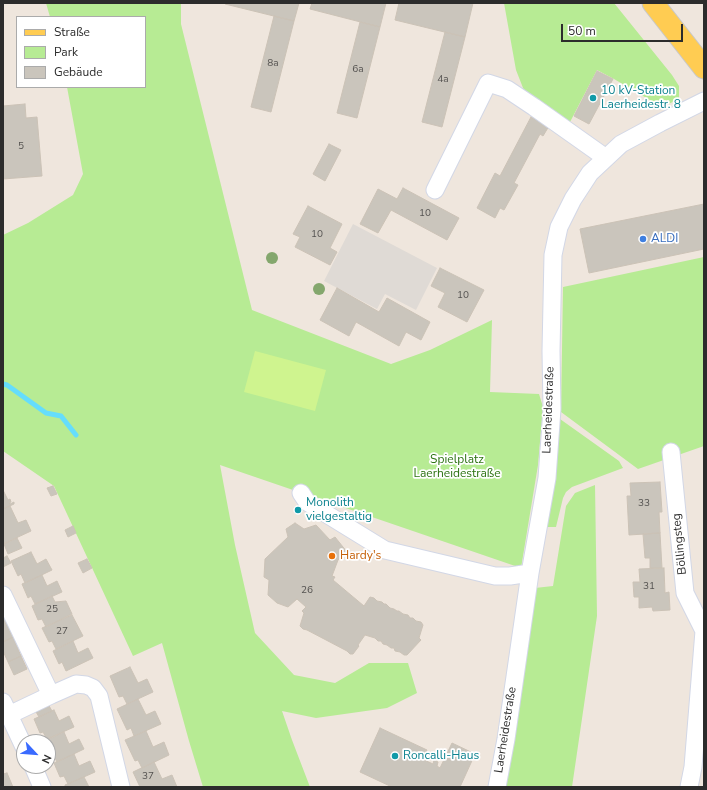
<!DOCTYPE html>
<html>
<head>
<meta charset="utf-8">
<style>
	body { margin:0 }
	#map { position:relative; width:707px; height:790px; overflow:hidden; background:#efe6dd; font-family:"Nunito Sans",sans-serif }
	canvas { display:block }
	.frame { position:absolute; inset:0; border:4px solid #2c2c2c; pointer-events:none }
	.legend { position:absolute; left:16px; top:16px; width:130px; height:72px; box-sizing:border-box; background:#fff; border:1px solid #ababab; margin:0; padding:5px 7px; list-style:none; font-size:12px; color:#2c2c2c }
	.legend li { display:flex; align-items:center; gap:8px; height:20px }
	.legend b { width:20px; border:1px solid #ababab }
	.north { position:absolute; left:16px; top:734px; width:40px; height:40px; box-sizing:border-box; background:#fff; border:1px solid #ababab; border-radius:50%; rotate:116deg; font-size:11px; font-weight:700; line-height:16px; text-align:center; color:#2c2c2c }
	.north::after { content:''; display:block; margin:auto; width:14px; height:18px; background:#3a6bff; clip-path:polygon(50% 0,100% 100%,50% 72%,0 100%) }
	.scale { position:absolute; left:561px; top:24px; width:122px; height:18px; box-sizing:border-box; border:2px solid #2c2c2c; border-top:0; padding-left:5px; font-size:12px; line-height:14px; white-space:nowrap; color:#2c2c2c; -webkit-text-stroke:3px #fff; paint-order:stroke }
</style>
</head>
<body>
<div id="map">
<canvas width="707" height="790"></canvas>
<div class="frame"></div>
<ul class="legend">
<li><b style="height:5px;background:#ffcc52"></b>Straße</li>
<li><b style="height:11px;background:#b7eb94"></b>Park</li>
<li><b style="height:11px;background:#cac5bc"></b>Gebäude</li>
</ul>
<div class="north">N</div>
<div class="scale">50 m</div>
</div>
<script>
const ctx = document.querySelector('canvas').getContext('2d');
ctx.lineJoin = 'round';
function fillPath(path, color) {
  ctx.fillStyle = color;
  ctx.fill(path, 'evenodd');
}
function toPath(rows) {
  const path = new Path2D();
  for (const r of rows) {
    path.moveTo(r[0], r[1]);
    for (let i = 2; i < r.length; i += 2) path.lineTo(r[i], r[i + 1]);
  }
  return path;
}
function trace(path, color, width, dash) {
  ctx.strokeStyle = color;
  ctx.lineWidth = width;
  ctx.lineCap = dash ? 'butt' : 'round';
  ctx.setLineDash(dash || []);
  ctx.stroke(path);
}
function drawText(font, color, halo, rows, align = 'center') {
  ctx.font = font + ' "Nunito Sans",sans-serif';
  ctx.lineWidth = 3.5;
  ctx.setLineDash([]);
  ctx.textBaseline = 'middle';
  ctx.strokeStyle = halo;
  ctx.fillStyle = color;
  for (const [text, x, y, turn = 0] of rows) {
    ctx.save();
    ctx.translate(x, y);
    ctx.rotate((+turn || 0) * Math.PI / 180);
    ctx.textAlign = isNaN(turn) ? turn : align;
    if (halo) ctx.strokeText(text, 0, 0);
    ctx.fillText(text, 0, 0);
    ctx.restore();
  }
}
const green = toPath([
	[46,3,181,3,181,24,252,310,391,364,430,350,492,320,490,392,539,394,543,407,538,465,521,568,220,465,235,545,255,633,294,675,335,683,369,663,408,663,417,693,387,708,316,718,282,711,292,740,310,787,203,787,189,741,162,643,133,656,54,486,3,451,3,235,28,223,73,195,83,174,67,87,145,87,145,17,50,17],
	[504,3,614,3,672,75,679,86,679,99,662,107,614,79,597,70,570,122,525,93,516,70],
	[704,257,704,446,638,469,561,412,563,287],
	[560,419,619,461,623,468,572,487,566,492,563,498,556,527,547,527,556,473],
	[595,485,597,616,572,787,504,787,535,588,553,586,566,506,575,493]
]);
const pitch = toPath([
	[255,351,326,370,315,411,244,392]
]);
const plaza = toPath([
	[353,224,437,268,416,310,385,294,377,309,324,281]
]);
const stream = toPath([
	[3,384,7,385,46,413,61,416,76,435]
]);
const building = toPath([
	[225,3,299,3,294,21,225,4,225,3],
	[312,3,386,3,380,27,310,9,312,3],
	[399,3,473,3,465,37,395,20,399,3],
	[274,16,294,21,271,112,251,107,274,16],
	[360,22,380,27,357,118,337,113,360,22],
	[445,32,465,37,442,127,422,122,445,32],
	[597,71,613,79,589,124,574,116,597,71],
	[25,104,26,118,37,117,42,176,3,179,3,106,25,104],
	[531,117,549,126,543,136,540,134,514,183,518,185,504,210,500,208,495,218,477,208,495,173,500,176,531,117],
	[329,144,341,150,325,181,313,174,329,144],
	[403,188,459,218,447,240,391,210,378,233,360,224,378,189,397,199,403,188],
	[704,204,704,249,589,273,580,229,704,204],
	[308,206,342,224,330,248,337,252,330,265,295,247,300,237,293,234,308,206],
	[440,268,484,290,467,322,438,307,445,293,431,286,440,268],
	[337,288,379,312,387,298,430,322,421,340,406,332,399,346,356,322,349,336,320,320,337,288],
	[660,482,662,512,659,512,660,533,629,535,627,496,631,496,630,483,660,482],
	[53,486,57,494,51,496,47,488,53,486],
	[3,490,8,500,10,499,11,502,9,503,10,504,14,502,14,504,3,509,3,490],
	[10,506,18,523,26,520,31,531,3,544,3,509,10,506],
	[295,523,304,529,316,525,330,540,335,537,347,552,338,560,332,576,335,577,333,580,364,606,370,597,374,598,377,601,382,602,384,604,386,604,390,608,394,609,397,611,399,611,403,614,408,615,410,618,413,618,416,621,421,622,423,625,419,638,421,640,407,655,404,655,400,652,395,651,394,648,391,648,387,645,383,644,381,641,378,641,375,638,365,635,358,645,359,646,353,654,350,654,347,651,307,630,303,629,300,626,304,613,302,611,306,607,297,599,288,607,277,603,268,595,269,580,264,577,265,559,288,537,286,529,295,523],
	[73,526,76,533,68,537,65,530,73,526],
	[660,533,662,568,650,568,650,558,645,558,643,534,660,533],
	[17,538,22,548,8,554,4,544,17,538],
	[31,552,37,564,46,559,52,570,25,583,21,574,18,576,11,561,31,552],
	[7,556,11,563,3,567,3,558,7,556],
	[87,559,92,568,83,573,78,563,87,559],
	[664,568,665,593,669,592,670,610,653,611,652,607,639,608,639,597,634,597,633,582,640,582,639,569,664,568],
	[42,575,47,586,57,581,62,592,35,604,31,596,28,598,22,584,42,575],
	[52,596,55,602,66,601,72,614,46,627,42,619,38,620,32,606,52,596],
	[72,615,83,636,56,649,52,641,49,642,42,628,72,615],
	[3,619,4,619,13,637,3,642,3,619],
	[13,637,21,656,8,662,3,651,3,642,13,637],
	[73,641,78,653,88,648,93,658,66,671,62,662,59,664,53,651,73,641],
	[21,656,27,669,14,675,8,662,21,656],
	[130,667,138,683,147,679,153,692,127,704,123,696,119,697,110,676,130,667],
	[138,699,146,715,155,711,161,724,134,736,131,728,127,730,117,709,138,699],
	[48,704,52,711,39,717,35,710,48,704],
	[54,710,59,721,69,716,74,727,47,739,43,732,40,733,34,719,54,710],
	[380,728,427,750,422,759,433,764,434,760,438,762,437,766,440,768,452,743,475,754,460,787,392,787,360,772,380,728],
	[146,731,153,747,164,742,169,755,142,768,138,760,135,761,125,740,146,731],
	[64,732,69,744,79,739,84,749,57,762,53,754,50,755,48,750,48,742,44,742,44,741,64,732],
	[74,754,79,766,90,761,95,772,68,784,64,776,60,777,54,763,74,754],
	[154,762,162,779,172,775,177,787,140,787,133,772,154,762],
	[7,773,13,787,3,787,3,774,7,773],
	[84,777,89,787,65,787,65,785,84,777]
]);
const minor = toPath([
	[435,190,488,83,507,89,534,107,606,158],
	[671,452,685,593,704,631],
	[301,493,307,502,385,550,495,576,510,576,530,573],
	[3,595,51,695],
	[3,702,24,747],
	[9,715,51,695,76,684,86,685,93,688,99,696,121,787],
	[33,766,42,787],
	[497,787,506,739,530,573,547,478,552,409,551,351,553,255,559,227,573,199,590,173,621,144,660,123,704,101],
	[689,787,693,767,704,631]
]);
const major = toPath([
	[653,3,704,68]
]);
const trees = [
	[272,258],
	[319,289]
];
const markers = [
	[593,98,4,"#0f9aa8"],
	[643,239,4,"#3f7fe0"],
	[298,510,4,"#0f9aa8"],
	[332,556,4,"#e8710a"],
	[395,756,4,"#0f9aa8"]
];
const numberNames = [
	["8a",273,64],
	["6a",358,70],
	["4a",443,80],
	["5",21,147],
	["10",425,214],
	["10",317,235],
	["10",463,296],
	["33",644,504],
	["31",649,587],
	["26",307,591],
	["25",52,610],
	["27",62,632],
	["37",148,777]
];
const cultureNames = [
	["10 kV-Station",601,91],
	["Laerheidestr. 8",601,105],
	["Monolith",306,503],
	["vielgestaltig",306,517],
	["Roncalli-Haus",403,756]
];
const shopNames = [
	["ALDI",651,239]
];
const streetNames = [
	["Laerheidestraße",549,410,-88],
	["Böllingsteg",680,544,-96],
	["Laerheidestraße",506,730,-81]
];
const parkNames = [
	["Spielplatz",457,460],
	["Laerheidestraße",457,474]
];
const foodNames = [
	["Hardy's",340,556]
];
fillPath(green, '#b7eb94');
fillPath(pitch, '#cff48f');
fillPath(plaza, '#dfdad5');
trace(stream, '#65ddfc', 5);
fillPath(building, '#cac5bc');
trace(building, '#cbc2b6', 1);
trace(minor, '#d2d7e6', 19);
trace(major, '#c8c8c8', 23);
trace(minor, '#fff', 17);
trace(major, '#ffcc52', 21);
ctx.fillStyle = '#84a76d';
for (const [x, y] of trees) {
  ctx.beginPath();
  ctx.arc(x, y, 6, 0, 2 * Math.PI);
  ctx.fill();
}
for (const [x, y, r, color] of markers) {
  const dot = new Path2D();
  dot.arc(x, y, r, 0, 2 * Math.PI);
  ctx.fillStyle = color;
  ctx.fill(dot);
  trace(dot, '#fff', 1.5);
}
drawText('10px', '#545250', null, numberNames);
drawText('12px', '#0d838f', '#fff', cultureNames, 'left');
drawText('12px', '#366cbe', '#fff', shopNames, 'left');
drawText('12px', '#2c2c2c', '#fff', streetNames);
drawText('12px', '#2c7312', '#fff', parkNames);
drawText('12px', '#c56008', '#fff', foodNames, 'left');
</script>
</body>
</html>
